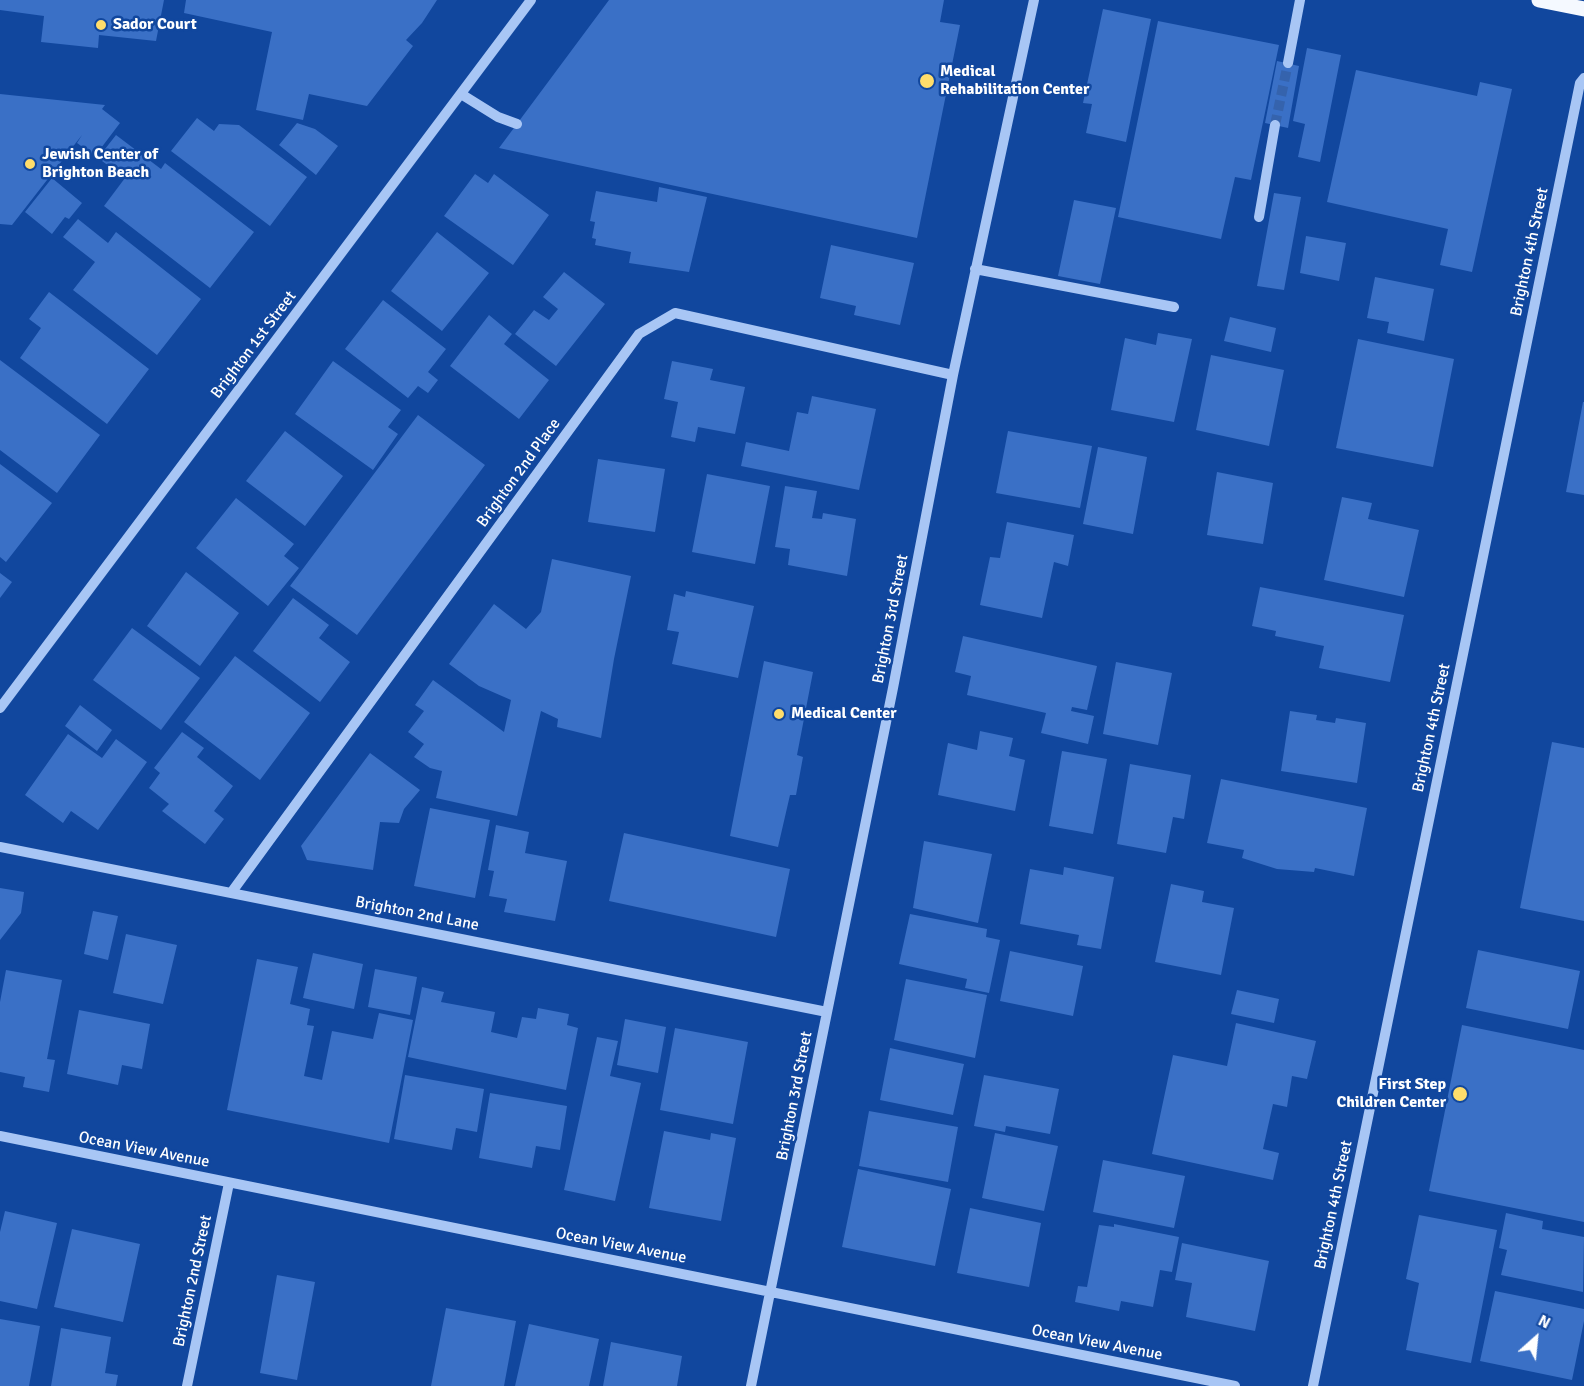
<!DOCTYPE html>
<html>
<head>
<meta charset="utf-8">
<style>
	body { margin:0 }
	#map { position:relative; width:1584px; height:1386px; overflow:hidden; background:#11479e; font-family:Signika,sans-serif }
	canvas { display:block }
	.north { position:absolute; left:1506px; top:1308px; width:60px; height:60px; -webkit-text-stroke:4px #11479e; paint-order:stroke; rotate:27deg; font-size:16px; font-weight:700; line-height:24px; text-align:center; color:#fff }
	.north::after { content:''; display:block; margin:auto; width:21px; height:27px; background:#fff; clip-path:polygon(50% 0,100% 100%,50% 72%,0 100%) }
</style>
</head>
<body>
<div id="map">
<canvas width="1584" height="1386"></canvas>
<div class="north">N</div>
</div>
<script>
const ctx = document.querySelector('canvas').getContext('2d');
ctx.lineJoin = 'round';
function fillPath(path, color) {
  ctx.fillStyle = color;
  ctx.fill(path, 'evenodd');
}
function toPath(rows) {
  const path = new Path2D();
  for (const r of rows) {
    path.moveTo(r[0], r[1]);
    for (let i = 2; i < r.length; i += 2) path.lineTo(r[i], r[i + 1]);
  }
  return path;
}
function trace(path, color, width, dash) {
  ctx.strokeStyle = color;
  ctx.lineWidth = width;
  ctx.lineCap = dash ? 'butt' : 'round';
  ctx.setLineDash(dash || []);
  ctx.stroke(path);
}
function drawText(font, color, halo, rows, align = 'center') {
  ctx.font = font + ' Signika,sans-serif';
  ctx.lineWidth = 5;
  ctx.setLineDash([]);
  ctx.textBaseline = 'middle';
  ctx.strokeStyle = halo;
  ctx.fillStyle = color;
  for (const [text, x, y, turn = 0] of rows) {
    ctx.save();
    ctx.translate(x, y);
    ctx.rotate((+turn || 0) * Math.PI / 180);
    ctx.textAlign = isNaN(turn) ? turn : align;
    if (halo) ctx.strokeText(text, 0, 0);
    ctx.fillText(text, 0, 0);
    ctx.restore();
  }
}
const building = toPath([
	[0,0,164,0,156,41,99,35,98,48,41,42,44,16,0,10],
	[186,0,437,0,422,23,406,40,413,46,367,106,309,94,303,120,256,110,272,32,184,13],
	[609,0,944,0,940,22,960,25,917,238,499,148],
	[1103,9,1151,19,1126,142,1086,133,1092,104,1083,103],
	[1158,21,1279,45,1251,180,1235,177,1221,239,1118,217],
	[1307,48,1341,55,1320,162,1298,157,1305,124,1293,121],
	[1277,61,1299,66,1288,128,1265,123],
	[1356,70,1477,96,1480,82,1512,89,1472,272,1440,265,1448,229,1327,202],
	[0,94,105,105,102,109,120,123,95,156,77,143,82,135,12,225,0,224],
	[197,118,214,131,219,124,239,125,307,177,270,226,171,151],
	[297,123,315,129,338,146,316,175,279,145],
	[116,135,161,169,165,163,254,232,210,288,104,206,125,178,98,158],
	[475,174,488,183,494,174,549,215,513,265,444,216],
	[52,178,82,203,69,219,65,217,52,234,25,212],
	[659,187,707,197,689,272,629,263,631,252,595,245,596,239,592,238,595,222,590,221,596,191,657,202],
	[1274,193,1301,197,1284,290,1257,286],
	[1074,200,1116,208,1100,284,1058,276],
	[78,219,108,243,116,232,201,299,157,355,73,290,95,262,63,237],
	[437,232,489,273,442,331,391,291],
	[1306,236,1346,243,1339,281,1300,273],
	[831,245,914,263,900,325,854,315,856,306,820,298],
	[564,272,605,304,556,366,515,334,534,310,549,320,558,309,543,297],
	[1375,277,1434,289,1424,341,1387,333,1389,322,1367,318],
	[49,292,149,369,107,424,20,358,41,328,29,319],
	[383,300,446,349,428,372,438,380,428,393,418,386,408,398,345,349],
	[489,315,512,334,504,344,549,380,519,419,450,366],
	[1230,317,1276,328,1271,352,1224,341],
	[1158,333,1192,339,1174,422,1111,410,1125,338,1156,345],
	[1358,339,1454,359,1433,467,1336,448],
	[1211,355,1284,370,1269,446,1196,430],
	[0,360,100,435,57,493,0,450],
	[333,361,401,410,388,427,398,434,373,470,295,414],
	[672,361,713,369,710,380,745,387,735,434,698,427,695,442,671,437,678,402,664,399],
	[812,396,876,409,859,490,741,466,746,442,789,451,797,412,808,414],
	[1583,402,1584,402,1584,495,1566,492],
	[418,415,485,465,357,635,290,586],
	[285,431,343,476,305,526,246,481],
	[1008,431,1092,446,1080,508,996,493],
	[1098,447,1147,457,1133,534,1083,524],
	[598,459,665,469,655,532,588,522],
	[0,464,52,503,6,562,0,557],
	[1217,472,1273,483,1263,544,1207,535],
	[707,474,770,486,755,564,692,552],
	[785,486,817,491,812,518,822,519,823,513,856,519,847,576,788,565,790,549,775,547],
	[1342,497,1372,503,1368,519,1419,530,1404,597,1324,580],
	[236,498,294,544,284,556,299,568,268,606,196,548],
	[1007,522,1074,535,1068,566,1054,562,1042,618,980,605,990,557,1000,558],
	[552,559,631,576,614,659,601,738,557,727,558,719,541,711,517,816,436,798,442,771,430,768,414,757,424,744,408,732,424,711,415,705,433,680,504,732,511,700,479,686,449,664,494,604,526,629,541,612],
	[186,572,239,613,200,666,147,626],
	[0,573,12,582,0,598],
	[1260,587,1404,615,1390,682,1319,668,1324,646,1275,636,1276,631,1252,626],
	[686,591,754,606,738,678,672,664,679,632,667,630,674,594,685,597],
	[293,598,329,625,319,638,350,662,320,702,253,651],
	[132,628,200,678,161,730,93,680],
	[963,636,1097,666,1087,710,1072,707,1071,711,1094,716,1088,744,1041,733,1046,713,967,695,971,676,955,672],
	[235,656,310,713,260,780,184,722],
	[764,661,813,672,797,755,803,757,796,795,790,795,778,847,730,836],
	[1116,662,1172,673,1158,745,1103,734],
	[80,705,112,730,97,751,65,726],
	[1290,711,1317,715,1316,720,1335,723,1336,718,1366,723,1357,783,1281,771],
	[980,731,1013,738,1009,756,1025,760,1015,811,938,795,948,743,977,750],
	[182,732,204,748,197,757,233,786,214,811,224,819,205,844,162,811,169,804,149,788,160,773,154,768],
	[68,734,102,758,116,739,147,762,98,830,71,811,63,823,25,795],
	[1552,742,1584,748,1584,921,1520,908],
	[1062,751,1107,759,1093,834,1049,826],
	[370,753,420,790,404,809,399,823,380,822,373,870,307,860,301,846],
	[1130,764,1191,775,1184,819,1173,817,1166,853,1117,844],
	[1221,779,1367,808,1354,876,1315,868,1314,872,1277,869,1242,858,1244,850,1207,843],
	[430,808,490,820,475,898,414,886],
	[496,825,529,832,525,853,567,861,555,921,504,912,507,899,489,896,494,871,488,870],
	[624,833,790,869,776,937,609,901],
	[924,841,992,854,978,923,913,908],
	[1064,867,1114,877,1101,949,1077,945,1079,935,1020,924,1030,869,1063,875],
	[1171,884,1204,891,1202,902,1234,908,1221,975,1155,962],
	[0,888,24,892,21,913,0,940],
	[93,911,118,916,108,960,84,954],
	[910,914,987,929,986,937,1000,940,989,993,965,988,967,979,899,964],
	[126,934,177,945,163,1004,113,993],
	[1478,950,1580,971,1568,1029,1466,1008],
	[1010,951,1083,966,1073,1016,1000,1001],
	[313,953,363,964,354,1009,303,998],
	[257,959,298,967,290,1004,310,1009,307,1025,314,1026,304,1076,322,1080,332,1031,373,1039,379,1013,413,1020,389,1143,227,1110],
	[375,969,417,977,410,1015,368,1007],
	[6,970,62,980,47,1059,55,1060,49,1092,23,1087,25,1077,0,1072,0,1002],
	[906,979,987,995,975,1058,894,1040],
	[422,987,444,992,441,1002,495,1012,491,1032,517,1038,522,1017,536,1019,538,1008,569,1014,567,1025,578,1028,566,1090,408,1057],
	[1237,990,1279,999,1274,1023,1231,1014],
	[79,1010,150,1024,142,1069,122,1065,118,1085,67,1074],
	[625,1019,666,1027,658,1073,617,1065],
	[1236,1023,1316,1041,1307,1079,1292,1076,1287,1107,1273,1104,1263,1149,1279,1153,1273,1180,1152,1154,1173,1055,1227,1066],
	[1462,1025,1584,1050,1584,1222,1429,1191],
	[675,1028,748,1042,733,1124,660,1110],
	[597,1037,618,1041,610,1076,641,1083,615,1201,564,1190],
	[890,1048,964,1064,953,1115,880,1100],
	[405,1075,484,1089,477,1132,456,1128,452,1150,394,1139],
	[984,1075,1059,1089,1050,1134,1006,1126,1005,1132,974,1126],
	[490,1093,567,1106,560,1150,536,1146,532,1168,479,1158],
	[869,1111,958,1127,948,1182,859,1166],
	[664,1131,710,1140,711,1133,736,1138,721,1221,649,1208],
	[995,1133,1058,1146,1044,1211,982,1198],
	[1103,1160,1185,1176,1174,1228,1093,1212],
	[858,1169,951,1189,935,1266,842,1247],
	[970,1208,1041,1223,1029,1287,957,1273],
	[5,1211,57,1223,37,1309,0,1301,0,1232],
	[1506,1213,1543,1221,1542,1229,1584,1237,1583,1292,1501,1275,1507,1250,1499,1248],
	[1419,1215,1497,1230,1471,1363,1406,1350,1419,1283,1406,1279],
	[1114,1224,1179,1237,1172,1272,1160,1270,1153,1307,1121,1301,1119,1311,1075,1302,1078,1286,1087,1287,1099,1225,1114,1227],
	[72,1229,140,1244,123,1322,54,1307],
	[1182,1243,1269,1261,1255,1331,1186,1317,1192,1283,1175,1280],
	[277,1275,315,1282,297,1380,260,1373],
	[1495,1291,1584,1309,1584,1321,1572,1380,1480,1361],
	[446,1308,516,1321,504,1386,431,1386],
	[0,1319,40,1326,29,1386,0,1386],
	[529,1324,599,1339,589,1386,515,1386],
	[61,1328,111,1337,105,1373,118,1375,116,1386,51,1386],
	[611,1342,682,1356,677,1386,603,1386]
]);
const minorTunnel = toPath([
	[1275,125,1288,63]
]);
const minor = toPath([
	[1288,63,1300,0],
	[461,94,498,117,517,124],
	[1259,217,1275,125],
	[975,269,1174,307],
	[0,708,531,0],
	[0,847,827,1012],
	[231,893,639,334,675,313,953,375],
	[0,1136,1235,1386],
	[187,1386,229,1183],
	[751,1386,893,688,953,375,1034,0],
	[1313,1386,1580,83,1584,78]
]);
const major = toPath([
	[1539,0,1584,9]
]);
const markers = [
	[101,25,6,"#ffdd6b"],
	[927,81,8,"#ffdd6b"],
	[30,164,6,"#ffdd6b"],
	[779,714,6,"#ffdd6b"],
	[1460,1094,8,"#ffdd6b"]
];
const poiNames = [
	["Sador Court",113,25],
	["Medical",940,72],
	["Rehabilitation Center",940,90],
	["Jewish Center of",42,155],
	["Brighton Beach",42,173],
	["Medical Center",791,714],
	["First Step",1446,1085,"right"],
	["Children Center",1446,1103,"right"]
];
const streetNames = [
	["Brighton 4th Street",1530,252,-78],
	["Brighton 1st Street",254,345,-53],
	["Brighton 2nd Place",519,473,-54],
	["Brighton 3rd Street",891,619,-79],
	["Brighton 4th Street",1432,728,-78],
	["Brighton 2nd Lane",417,914,11],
	["Brighton 3rd Street",795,1096,-79],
	["Ocean View Avenue",144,1150,11],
	["Brighton 4th Street",1334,1205,-78],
	["Ocean View Avenue",621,1246,11],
	["Brighton 2nd Street",193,1281,-78],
	["Ocean View Avenue",1097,1343,11]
];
fillPath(building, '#3a70c6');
trace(minorTunnel, '#3563ad', 10, [10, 5]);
trace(minor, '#a8c6f5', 10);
trace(major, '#f5f9ff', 15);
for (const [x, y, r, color] of markers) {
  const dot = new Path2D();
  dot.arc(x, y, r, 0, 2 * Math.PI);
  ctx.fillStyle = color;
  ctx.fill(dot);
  trace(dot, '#11479e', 2);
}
drawText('bold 16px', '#fff', '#11479e', poiNames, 'left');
drawText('16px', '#fff', '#11479e', streetNames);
</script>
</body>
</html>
